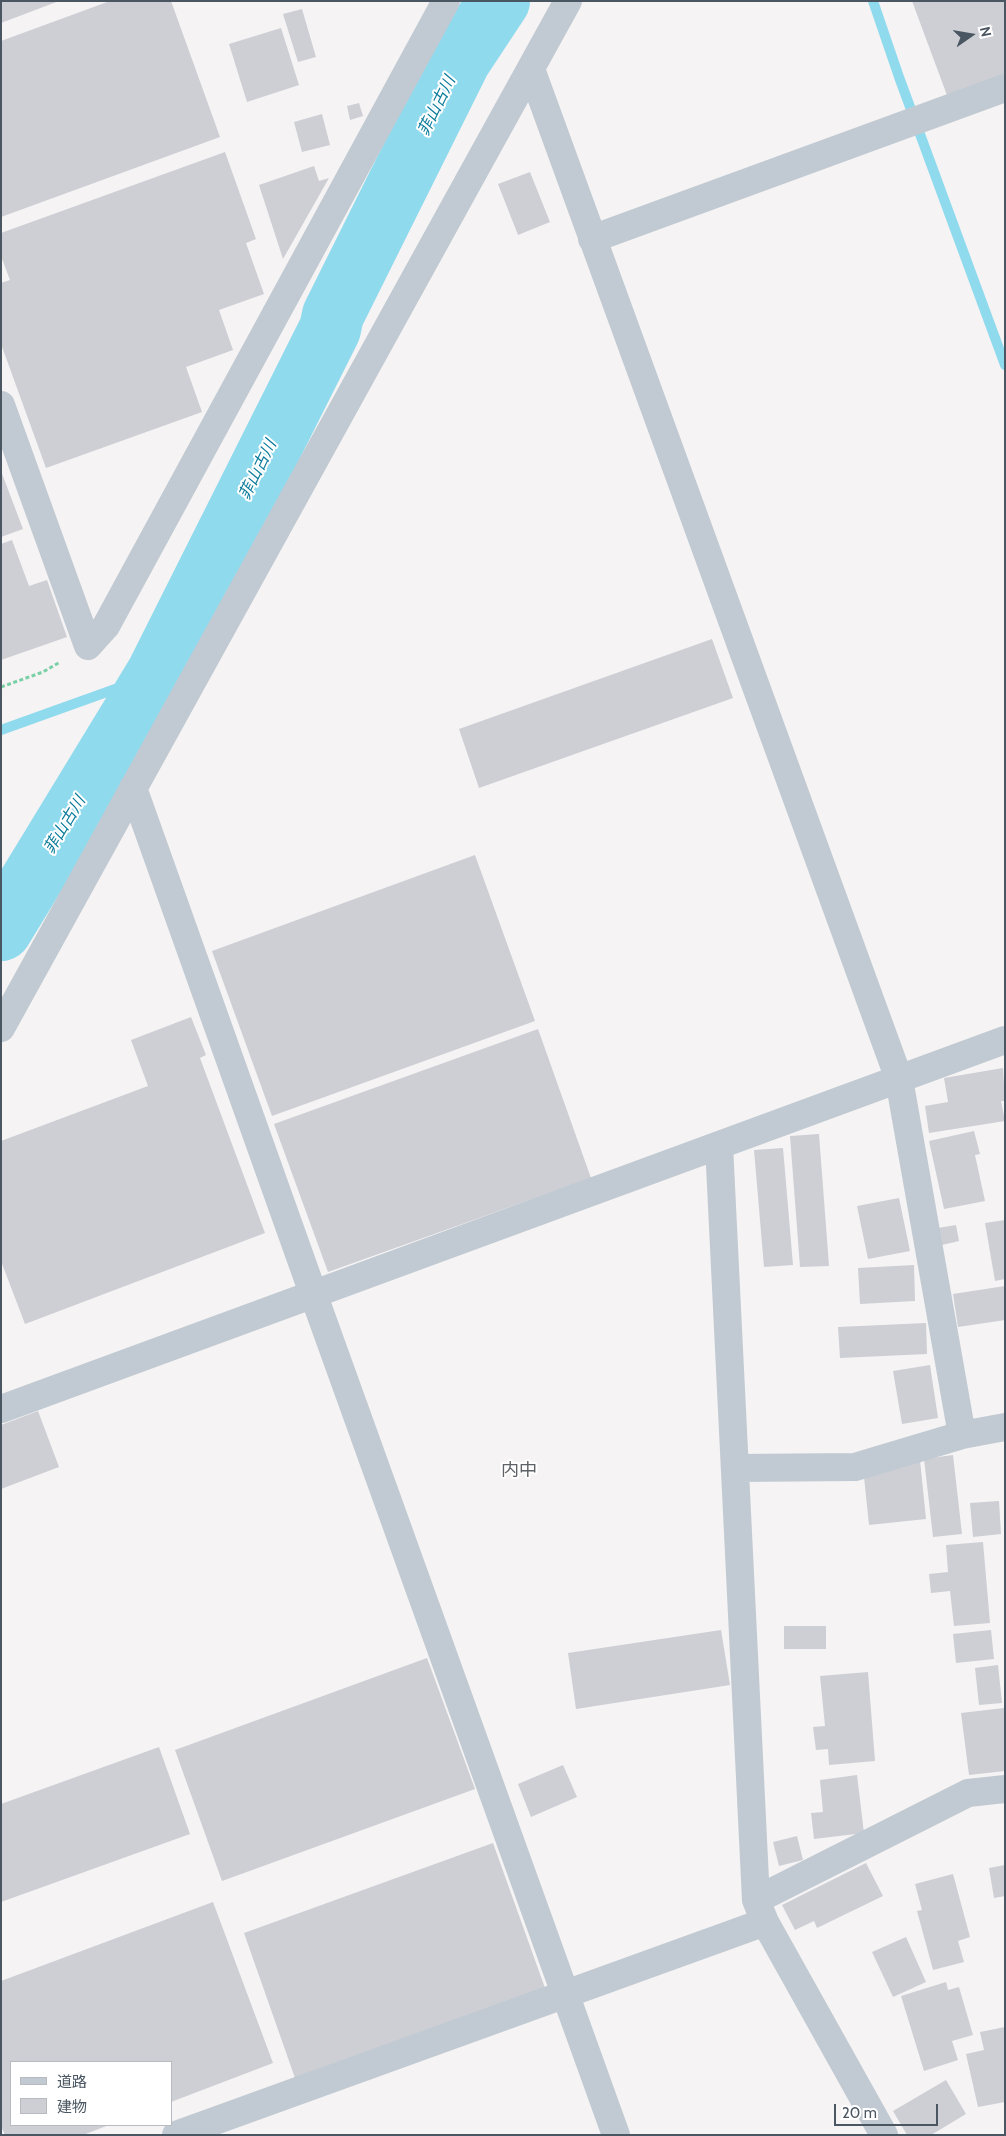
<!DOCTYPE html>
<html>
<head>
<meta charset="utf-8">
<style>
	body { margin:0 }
	#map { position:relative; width:1006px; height:2136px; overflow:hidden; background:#f5f3f3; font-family:Cabin,"Noto Sans JP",sans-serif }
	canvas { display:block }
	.frame { position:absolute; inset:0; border:2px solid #4a5661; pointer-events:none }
	.legend { position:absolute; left:10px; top:2061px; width:162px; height:65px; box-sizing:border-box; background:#fff; border:1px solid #b7bbc0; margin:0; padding:6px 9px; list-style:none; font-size:15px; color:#4a5661 }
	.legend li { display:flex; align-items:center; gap:10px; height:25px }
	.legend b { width:25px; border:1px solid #b7bbc0 }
	.north { position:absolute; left:946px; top:10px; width:50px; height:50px; -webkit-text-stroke:4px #fff; paint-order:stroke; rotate:77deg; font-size:14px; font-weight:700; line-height:20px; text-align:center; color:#4a5661 }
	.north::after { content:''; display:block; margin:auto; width:18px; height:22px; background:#4a5661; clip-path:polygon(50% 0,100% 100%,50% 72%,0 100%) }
	.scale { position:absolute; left:834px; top:2104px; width:104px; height:22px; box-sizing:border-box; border:2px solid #4a5661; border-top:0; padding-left:6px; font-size:15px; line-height:18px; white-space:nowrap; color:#4a5661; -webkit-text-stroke:4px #fff; paint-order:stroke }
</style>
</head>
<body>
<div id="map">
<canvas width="1006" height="2136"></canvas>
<div class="frame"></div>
<ul class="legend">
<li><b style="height:6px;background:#c1cad2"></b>道路</li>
<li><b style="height:14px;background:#cdcfd5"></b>建物</li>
</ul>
<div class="north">N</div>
<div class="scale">20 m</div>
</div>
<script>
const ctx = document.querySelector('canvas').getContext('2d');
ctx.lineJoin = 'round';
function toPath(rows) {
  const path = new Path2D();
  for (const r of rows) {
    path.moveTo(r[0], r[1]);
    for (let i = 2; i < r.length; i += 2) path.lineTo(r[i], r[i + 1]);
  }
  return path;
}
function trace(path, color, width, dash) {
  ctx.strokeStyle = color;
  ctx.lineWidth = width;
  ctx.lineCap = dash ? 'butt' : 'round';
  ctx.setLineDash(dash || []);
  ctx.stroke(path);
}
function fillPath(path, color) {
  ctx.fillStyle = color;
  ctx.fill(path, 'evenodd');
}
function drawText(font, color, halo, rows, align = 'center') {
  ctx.font = font + ' Cabin,"Noto Sans JP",sans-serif';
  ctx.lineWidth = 4;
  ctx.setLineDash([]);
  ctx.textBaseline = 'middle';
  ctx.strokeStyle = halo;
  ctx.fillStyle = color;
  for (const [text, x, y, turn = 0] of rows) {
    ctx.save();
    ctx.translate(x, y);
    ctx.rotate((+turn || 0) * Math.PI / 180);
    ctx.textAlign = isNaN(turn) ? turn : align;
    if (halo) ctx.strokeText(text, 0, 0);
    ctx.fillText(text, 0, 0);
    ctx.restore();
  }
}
const stream = toPath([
	[873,1,899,77,1005,365],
	[1,730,157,674]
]);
const river = toPath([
	[1,930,157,674,330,329,333,315,460,60,499,1]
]);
const building = toPath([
	[1,1,59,1,1,23],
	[110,1,171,1,220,137,1,217,1,41],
	[912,1,1005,1,1005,78,948,98],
	[302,9,316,57,298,62,283,14],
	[281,28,299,85,247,102,229,44],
	[359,103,363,116,350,120,347,106],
	[322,114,330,145,302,152,294,122],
	[225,152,256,239,246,243,264,294,219,310,233,350,186,367,202,412,46,468,1,344,1,283,10,280,1,256,1,233],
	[314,166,319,181,329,178,283,259,259,185],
	[530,172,550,222,518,235,498,184],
	[1,471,23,529,1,537],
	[12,540,29,586,47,580,67,637,1,660,1,544],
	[712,639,733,698,479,788,459,729],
	[475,855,535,1021,272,1116,212,951],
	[191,1017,206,1055,200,1058,265,1233,25,1324,1,1261,1,1141,148,1086,131,1040],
	[538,1029,591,1178,328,1272,274,1124],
	[1003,1068,1005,1101,1001,1101,1005,1121,929,1133,925,1106,948,1102,944,1078],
	[974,1131,980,1154,975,1155,985,1201,944,1209,929,1141],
	[819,1134,829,1266,800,1267,790,1136],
	[783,1148,793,1265,764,1267,754,1150],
	[899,1198,910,1251,868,1259,857,1206],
	[1005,1220,1005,1279,995,1281,985,1223],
	[956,1225,959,1241,942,1245,938,1228],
	[914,1265,915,1301,860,1304,858,1268],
	[1005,1286,1005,1320,958,1327,953,1294],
	[926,1323,927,1354,840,1358,838,1327],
	[930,1365,938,1418,902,1424,893,1371],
	[38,1411,59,1467,1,1489,1,1425],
	[953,1455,962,1534,933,1537,924,1459],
	[920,1460,926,1519,869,1525,864,1477],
	[999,1501,1001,1534,973,1537,970,1503],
	[983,1542,990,1623,954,1626,950,1591,931,1593,929,1574,948,1572,946,1545],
	[784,1626,826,1626,826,1649,784,1649],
	[721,1630,730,1685,576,1709,568,1653],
	[991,1630,994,1659,956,1663,953,1634],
	[427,1658,475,1789,222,1881,175,1750],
	[998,1665,1002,1703,979,1705,975,1668],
	[868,1672,875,1761,829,1765,828,1749,816,1750,813,1727,825,1726,820,1676],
	[1004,1708,1005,1771,969,1775,961,1713],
	[159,1747,190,1834,1,1902,1,1804],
	[563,1765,577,1797,531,1817,518,1784],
	[857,1775,864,1833,814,1839,811,1813,823,1812,820,1780],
	[797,1836,803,1860,779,1866,773,1842],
	[493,1843,545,1988,295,2078,244,1933],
	[866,1863,883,1896,817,1928,814,1921,795,1930,782,1905],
	[1005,1865,1005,1896,994,1898,989,1868],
	[953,1874,970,1937,958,1941,964,1962,933,1970,917,1911,922,1910,915,1884],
	[213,1902,273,2063,171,2102,171,2062,11,2062,11,2125,109,2125,83,2135,5,2135,1,2126,1,1981],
	[906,1937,926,1982,893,1997,872,1952],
	[946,1982,948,1990,959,1987,973,2035,952,2041,958,2060,924,2071,901,1996],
	[1005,2027,1005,2102,978,2107,966,2054,984,2050,980,2032],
	[946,2080,966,2114,931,2135,907,2135,893,2111]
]);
const path = toPath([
	[1,687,43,672,60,662]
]);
const minor = toPath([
	[531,69,899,1079,962,1435],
	[592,239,1005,88],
	[1,405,88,646,106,626,446,1],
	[133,788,314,1296,616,2135],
	[1,1028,568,1],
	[719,1145,756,1900,765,1922,884,2135],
	[1,1409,1005,1040],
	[735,1468,855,1467,962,1435,1005,1427],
	[756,1900,968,1793,1005,1789],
	[176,2135,765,1922]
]);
const waterNames = [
	["菲山古川",437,106,-64],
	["菲山古川",258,470,-64],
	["菲山古川",65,825,-59]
];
const quarterNames = [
	["内中",519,1471]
];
trace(stream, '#90daee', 10);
trace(river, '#90daee', 62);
fillPath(building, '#cdcfd5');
trace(path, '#7ad0a6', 3, [4, 2.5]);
trace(minor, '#c1cad2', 28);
drawText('italic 16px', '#0c7c9b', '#fff', waterNames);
drawText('18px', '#5f6368', '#fff', quarterNames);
</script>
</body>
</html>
